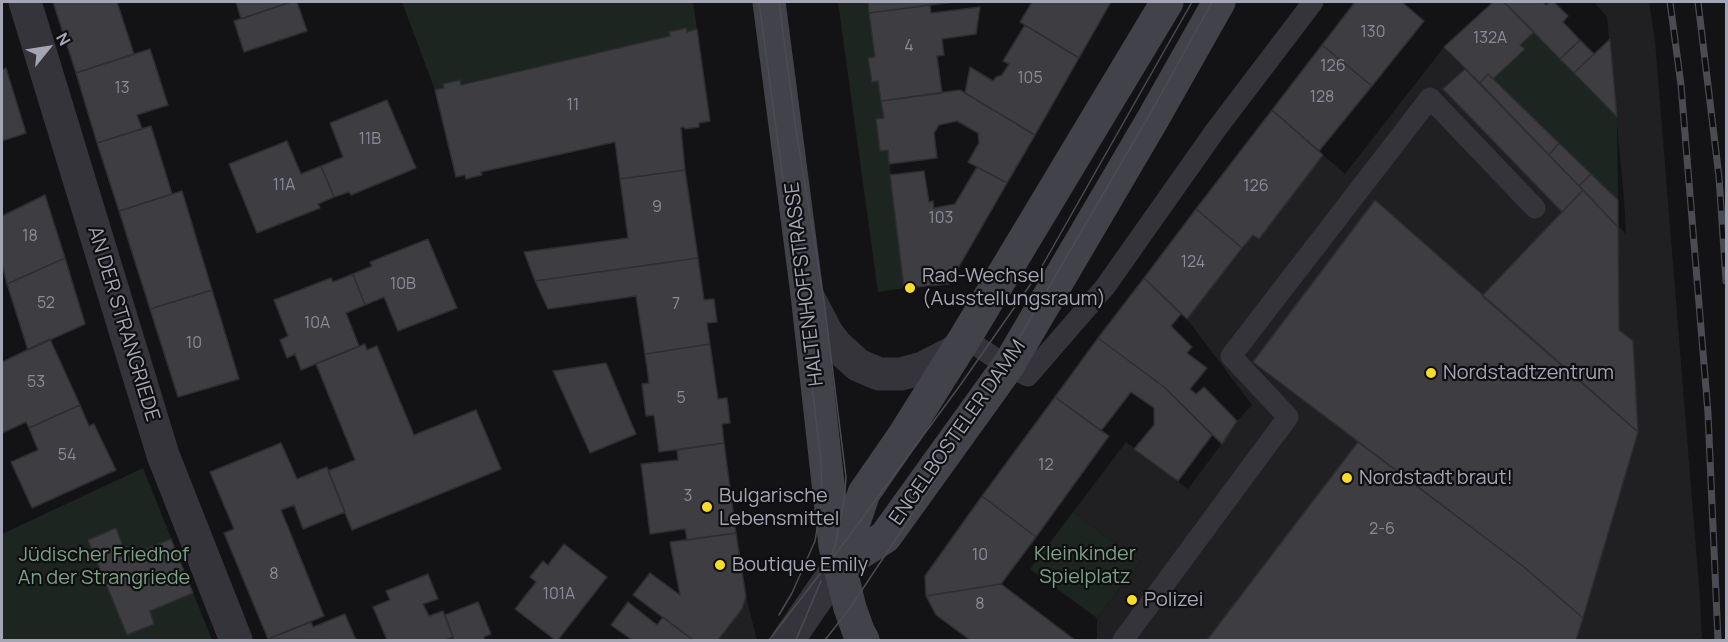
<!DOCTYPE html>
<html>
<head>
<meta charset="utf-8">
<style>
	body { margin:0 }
	#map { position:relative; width:1728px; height:642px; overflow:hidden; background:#131315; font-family:Manrope,sans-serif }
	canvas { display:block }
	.frame { position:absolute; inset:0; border:3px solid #a4a6b6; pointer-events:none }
	.north { position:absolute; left:18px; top:18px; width:60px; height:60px; -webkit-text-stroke:4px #0f0e10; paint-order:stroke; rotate:60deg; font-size:16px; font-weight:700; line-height:24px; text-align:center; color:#a4a6b6 }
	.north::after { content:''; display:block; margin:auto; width:21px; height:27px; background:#a4a6b6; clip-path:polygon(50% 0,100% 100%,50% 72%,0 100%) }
</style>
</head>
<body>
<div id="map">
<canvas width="1728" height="642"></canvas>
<div class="frame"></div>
<div class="north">N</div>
</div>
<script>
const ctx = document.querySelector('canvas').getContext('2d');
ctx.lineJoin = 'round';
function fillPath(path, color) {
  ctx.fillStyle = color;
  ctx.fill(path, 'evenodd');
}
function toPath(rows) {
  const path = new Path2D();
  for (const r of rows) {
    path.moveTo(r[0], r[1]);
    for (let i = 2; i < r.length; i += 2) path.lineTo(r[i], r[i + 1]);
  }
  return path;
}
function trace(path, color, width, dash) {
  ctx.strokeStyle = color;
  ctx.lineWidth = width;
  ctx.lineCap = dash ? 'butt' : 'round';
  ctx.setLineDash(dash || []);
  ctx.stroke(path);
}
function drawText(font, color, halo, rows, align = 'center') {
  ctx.font = font + ' Manrope,sans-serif';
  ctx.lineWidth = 4.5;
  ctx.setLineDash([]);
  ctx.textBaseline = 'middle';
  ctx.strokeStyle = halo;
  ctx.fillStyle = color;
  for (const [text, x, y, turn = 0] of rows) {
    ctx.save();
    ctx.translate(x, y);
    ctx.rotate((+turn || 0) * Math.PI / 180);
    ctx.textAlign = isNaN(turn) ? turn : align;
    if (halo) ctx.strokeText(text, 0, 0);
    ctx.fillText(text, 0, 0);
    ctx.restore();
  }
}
const built = toPath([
	[1594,2,1649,2,1655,41,1700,598,1702,640,1097,640,1097,618,1140,562,1073,512,1126,442,1188,489,1232,430,1237,421,1252,405,1187,319,1253,235,1259,238,1323,155,1345,174,1444,47,1626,234,1624,199,1607,17],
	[746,597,757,640,718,640,742,610]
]);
const green = toPath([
	[402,2,693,2,697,29,687,32,669,32,670,36,435,90],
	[838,2,868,2,875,57,868,59,872,81,878,81,884,118,876,120,880,151,888,150,904,288,878,292],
	[1534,32,1617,117,1618,200,1493,79,1525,50,1520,45],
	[143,468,212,640,2,640,2,534],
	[1073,512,1140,562,1097,618,1030,569]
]);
const building = toPath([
	[53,2,117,2,134,54,76,73,53,2],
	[236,2,291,2,241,19,236,2],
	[291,2,297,2,307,31,244,52,234,21,291,2],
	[868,2,954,2,869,13,868,2],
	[1032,2,1111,2,1079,58,1020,22,1032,2],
	[1355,2,1402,2,1424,21,1372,86,1322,45,1355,2],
	[1493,2,1504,2,1534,32,1520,45,1525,49,1493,79,1488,74,1480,83,1444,47,1493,2],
	[1504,2,1543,2,1546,5,1550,2,1554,2,1568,16,1563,22,1580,40,1560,59,1504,2],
	[930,5,931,13,980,7,976,34,942,39,944,55,937,56,942,93,881,101,878,81,872,82,868,58,875,57,869,13,930,5],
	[1025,25,1079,58,1035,135,965,93,970,67,993,81,996,77,1002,75,1009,64,1003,61,1025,25],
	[686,28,687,32,697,29,710,121,699,123,699,127,685,129,684,127,681,128,685,170,620,179,615,142,481,172,482,175,466,179,465,175,456,177,435,90,444,88,443,84,460,80,461,85,670,36,669,32,686,28],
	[1610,39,1617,117,1574,73,1610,39],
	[1580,40,1594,54,1574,73,1560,59,1580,40],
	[1322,45,1372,86,1319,151,1272,110,1322,45],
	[150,49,168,105,137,115,142,129,97,143,76,73,150,49],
	[6,68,26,133,2,141,2,70,6,68],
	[1465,69,1583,190,1562,212,1443,89,1465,69],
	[1488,74,1559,143,1549,155,1480,83,1488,74],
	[960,90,1035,135,1007,183,968,162,979,143,978,133,957,121,939,125,934,133,937,158,889,164,888,150,880,151,876,119,884,118,881,101,960,90],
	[387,100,416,168,351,195,349,192,334,197,321,166,343,157,330,123,387,100],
	[1272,110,1323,155,1259,239,1253,235,1242,248,1196,209,1272,110],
	[151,126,172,194,119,211,97,143,151,126],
	[287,141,301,174,321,166,334,197,318,204,320,208,257,233,229,164,287,141],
	[1559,143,1591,174,1579,186,1549,155,1559,143],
	[977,167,1007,183,949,284,904,288,890,175,924,171,929,202,933,201,934,208,955,204,977,167],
	[685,170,698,258,535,281,524,252,628,238,620,179,685,170],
	[1591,174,1618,200,1618,227,1579,186,1591,174],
	[1583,190,1618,227,1619,330,1633,341,1638,432,1482,296,1583,190],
	[182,191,212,290,150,309,119,211,182,191],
	[45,195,65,258,7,284,2,265,2,216,45,195],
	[1375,200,1638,432,1583,618,1524,567,1253,362,1375,200],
	[1196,209,1242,248,1187,319,1144,278,1196,209],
	[428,239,457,308,398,331,384,297,365,305,353,274,372,266,370,262,428,239],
	[65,258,85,324,28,350,7,284,65,258],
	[698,258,704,300,714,299,717,322,707,323,710,344,645,354,636,296,548,309,535,281,698,258],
	[353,274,365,305,346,313,359,346,301,370,295,354,287,358,280,340,288,336,274,300,331,278,333,282,353,274],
	[1144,278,1181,314,1171,326,1192,347,1187,353,1207,368,1190,389,1196,394,1204,387,1237,421,1222,444,1164,387,1098,338,1144,278],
	[212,290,239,379,178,397,150,309,212,290],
	[1098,338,1164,387,1212,435,1178,481,1134,449,1154,425,1154,408,1131,392,1101,431,1055,397,1098,338],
	[50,339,80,405,29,428,26,422,2,433,2,362,50,339],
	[365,344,367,350,377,346,414,435,476,410,501,469,352,530,328,471,355,460,316,364,365,344],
	[710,344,718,399,727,398,730,423,722,424,724,443,659,452,654,415,646,416,642,384,649,383,645,354,710,344],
	[606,363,636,434,590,453,553,371,606,363],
	[1055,397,1109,436,1036,537,982,496,1055,397],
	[80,405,89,426,94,424,116,470,32,508,11,462,38,450,29,428,80,405],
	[1358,442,1524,567,1583,618,1576,640,1207,640,1358,442],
	[281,443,297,479,327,467,345,512,303,529,294,505,281,510,324,616,268,639,224,533,234,529,210,472,281,443],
	[724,443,736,533,687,540,685,529,650,534,641,464,678,460,677,450,724,443],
	[982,496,1036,537,1001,584,926,596,925,576,982,496],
	[116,528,127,557,171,539,193,593,150,611,154,624,127,635,88,540,116,528],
	[736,533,746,597,742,609,718,640,693,640,633,595,650,573,680,595,670,542,736,533],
	[564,544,607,577,558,640,555,640,515,609,536,582,530,577,543,561,548,565,564,544],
	[428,574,438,599,423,604,429,616,443,611,453,637,445,640,387,640,373,607,390,600,386,591,428,574],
	[1001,584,1075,640,970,640,936,615,926,596,1001,584],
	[478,602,491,634,484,637,485,640,454,640,445,615,478,602],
	[628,602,657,625,663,617,693,640,632,640,611,625,628,602],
	[345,614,356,640,268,639,311,622,313,627,345,614]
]);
const lane = toPath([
	[965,338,1004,364,1028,376,1105,287,1215,131,1313,2],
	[1123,640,1288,417,1231,356,1430,98,1535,208]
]);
const street = toPath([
	[25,2,163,455,236,640],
	[807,295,827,333,836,345,858,365,879,374,901,374,923,368,956,351],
	[788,640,839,566]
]);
const secondary = toPath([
	[769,2,807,294,835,546,850,608,859,633,863,640],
	[839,566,885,537,1008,366,1154,117,1219,2],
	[839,566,864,493,904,435,965,338,1167,2]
]);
const tram = toPath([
	[759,2,800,305,810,369,821,461,822,499,815,541,792,593,779,615],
	[779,2,796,130,824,301,846,477,844,501,835,546,831,556],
	[769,640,850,535,961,384,1037,275,1192,2],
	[796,640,821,581],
	[825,640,850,608,945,465,1154,107,1212,2]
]);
const rail = toPath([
	[1670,2,1681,85,1708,413,1718,640],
	[1698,2,1719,177,1726,281]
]);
const markers = [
	[910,288,6,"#f8dd28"],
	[1431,373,6,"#f8dd28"],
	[1347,478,6,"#f8dd28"],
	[707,507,6,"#f8dd28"],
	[720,565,6,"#f8dd28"],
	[1132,600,6,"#f8dd28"]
];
const numberNames = [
	["130",1373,33],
	["132A",1490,39],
	["4",909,47],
	["126",1333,67],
	["105",1030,79],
	["13",122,89],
	["128",1322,98],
	["11",573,106],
	["11B",370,140],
	["11A",284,186],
	["126",1256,187],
	["9",657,208],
	["103",941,219],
	["18",30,237],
	["124",1193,263],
	["10B",403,285],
	["52",46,304],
	["7",676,305],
	["10A",317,324],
	["10",194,344],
	["53",36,383],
	["5",681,399],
	["54",67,456],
	["12",1046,466],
	["3",688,497],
	["2-6",1382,530],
	["10",980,556],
	["8",274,575],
	["101A",559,595],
	["8",980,605]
];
const poiNames = [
	["Rad-Wechsel",922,276],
	["(Ausstellungsraum)",922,299],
	["Nordstadtzentrum",1443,373],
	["Nordstadt braut!",1359,478],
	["Bulgarische",719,496],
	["Lebensmittel",719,519],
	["Boutique Emily",732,565],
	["Polizei",1144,600]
];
const streetNames = [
	["HALTENHOFFSTRASSE",805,284,-97],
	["AN DER STRANGRIEDE",123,324,73],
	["ENGELBOSTELER DAMM",958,433,-55]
];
const parkNames = [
	["Kleinkinder",1085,554],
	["Spielplatz",1085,577],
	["Jüdischer Friedhof",104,555],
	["An der Strangriede",104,578]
];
fillPath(built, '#201f22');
fillPath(green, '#1d2520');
fillPath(building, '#3e3d42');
trace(building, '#2e2d31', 1.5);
trace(lane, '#34343a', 21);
trace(street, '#34343a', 33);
trace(secondary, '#42424a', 33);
trace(tram, '#4b4b53', 1.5);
trace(rail, '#4b4b53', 7);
trace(rail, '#0f0e10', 4.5, [14]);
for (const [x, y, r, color] of markers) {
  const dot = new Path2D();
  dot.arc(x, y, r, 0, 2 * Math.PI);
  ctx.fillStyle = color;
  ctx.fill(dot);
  trace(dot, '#0f0e10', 2);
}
drawText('16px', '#8a8c99', null, numberNames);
drawText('20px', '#a4a6b6', '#0f0e10', poiNames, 'left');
drawText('20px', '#a4a6b6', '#0f0e10', streetNames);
drawText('20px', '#7aa285', '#0f0e10', parkNames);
</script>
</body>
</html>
